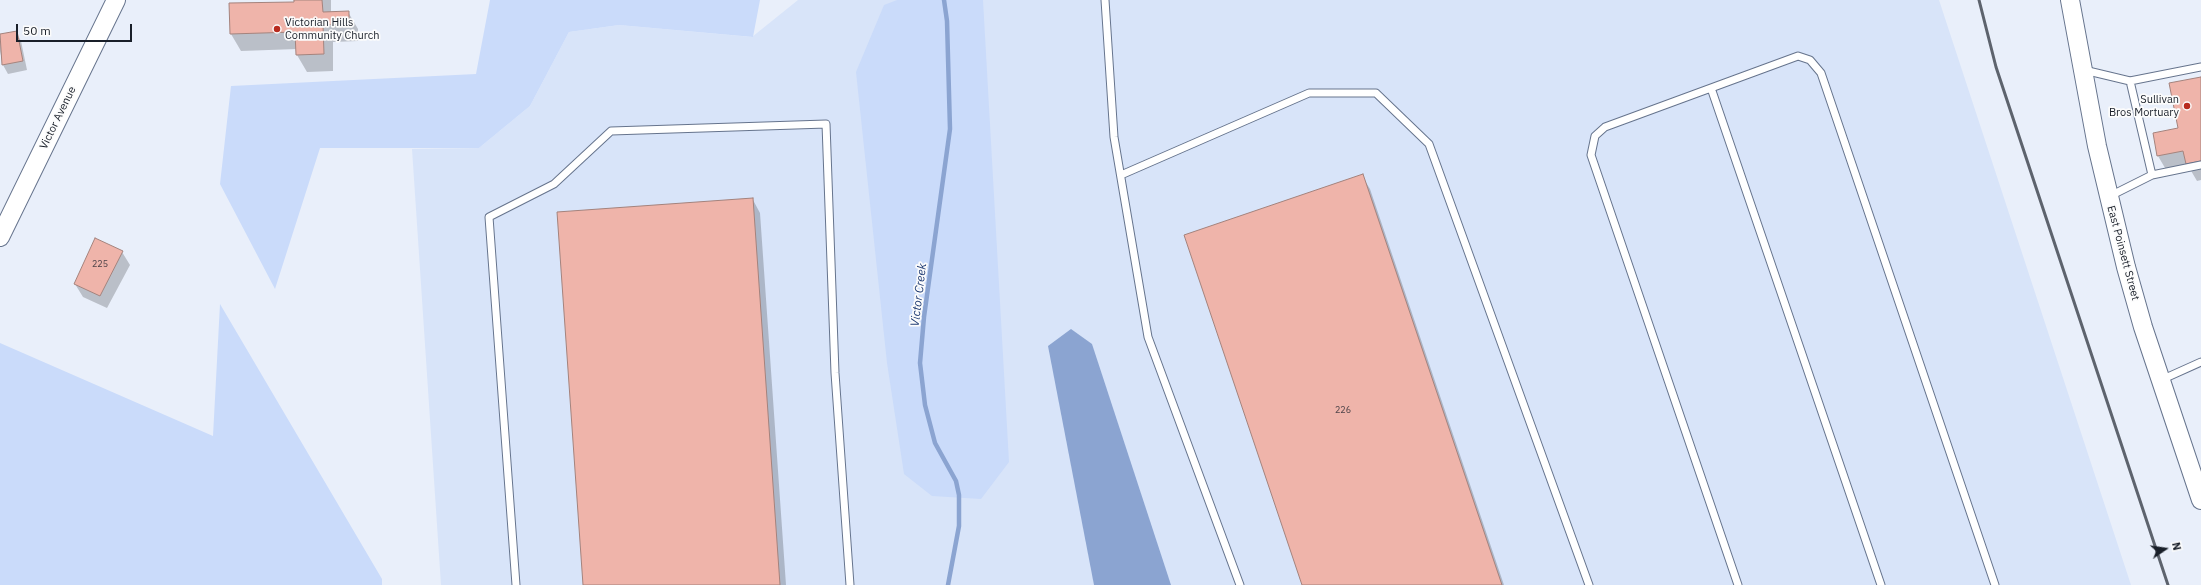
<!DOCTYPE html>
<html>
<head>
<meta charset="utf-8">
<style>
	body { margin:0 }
	#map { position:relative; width:2201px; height:585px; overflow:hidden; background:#e9effa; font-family:"IBM Plex Sans",sans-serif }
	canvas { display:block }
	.north { position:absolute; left:2145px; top:529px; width:40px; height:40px; -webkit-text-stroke:3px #fcfcfc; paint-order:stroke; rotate:77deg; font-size:11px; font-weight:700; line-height:16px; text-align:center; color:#191f29 }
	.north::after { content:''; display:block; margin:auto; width:14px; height:18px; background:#191f29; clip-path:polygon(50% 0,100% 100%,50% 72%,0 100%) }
	.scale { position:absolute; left:16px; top:24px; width:116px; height:18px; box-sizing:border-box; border:2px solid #191f29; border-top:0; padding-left:5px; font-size:12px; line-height:14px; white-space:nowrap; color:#191f29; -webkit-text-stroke:3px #fcfcfc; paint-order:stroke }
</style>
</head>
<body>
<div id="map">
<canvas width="2201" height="585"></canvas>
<div class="north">N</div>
<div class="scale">50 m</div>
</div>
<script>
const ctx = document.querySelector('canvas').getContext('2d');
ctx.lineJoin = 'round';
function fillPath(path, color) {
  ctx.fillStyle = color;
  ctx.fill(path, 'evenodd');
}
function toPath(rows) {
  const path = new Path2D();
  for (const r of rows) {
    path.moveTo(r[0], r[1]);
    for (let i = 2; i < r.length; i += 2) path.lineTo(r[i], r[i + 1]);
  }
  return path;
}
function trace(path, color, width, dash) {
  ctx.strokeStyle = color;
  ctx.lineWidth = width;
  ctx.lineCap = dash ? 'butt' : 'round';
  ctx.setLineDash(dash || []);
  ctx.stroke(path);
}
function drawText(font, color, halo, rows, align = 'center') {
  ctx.font = font + ' "IBM Plex Sans",sans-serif';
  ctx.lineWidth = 3.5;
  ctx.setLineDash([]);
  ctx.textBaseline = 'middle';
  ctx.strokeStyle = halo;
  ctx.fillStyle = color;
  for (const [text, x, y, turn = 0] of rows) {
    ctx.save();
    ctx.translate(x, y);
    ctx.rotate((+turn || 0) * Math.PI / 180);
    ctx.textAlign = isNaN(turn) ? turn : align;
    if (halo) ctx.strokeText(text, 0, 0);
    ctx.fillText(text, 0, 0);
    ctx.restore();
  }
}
const built = toPath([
	[798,0,1939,0,2131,585,441,585,412,149,479,148,530,106,569,32,619,25,752,37]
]);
const green = toPath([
	[490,0,760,0,753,37,619,25,569,32,530,106,479,148,320,148,275,289,220,184,231,86,476,74],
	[897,0,983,0,1009,462,981,499,932,496,904,474,887,363,856,72,884,5],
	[220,304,382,579,382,585,0,585,0,343,213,436]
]);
const water = toPath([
	[1071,329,1092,344,1171,585,1094,585,1048,346]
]);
const shadow = toPath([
	[295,0,331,0,331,13,348,12,358,29,358,41,333,42,333,71,307,72,297,55,297,49,241,51,231,34,295,3],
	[16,32,21,41,27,70,8,74,3,65,0,51,0,35],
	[2201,78,2201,180,2197,181,2190,169,2168,173,2158,156,2154,134,2179,129],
	[1362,176,1370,189,1504,585,1303,585],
	[753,200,760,213,786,585,584,585],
	[122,252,130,265,107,308,83,297,75,284]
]);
const stream = toPath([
	[944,0,947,21,950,129,924,317,920,363,925,405,935,443,956,481,959,495,959,526,948,585]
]);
const building = toPath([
	[294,0,322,0,323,12,349,11,349,24,323,25,324,54,296,55,295,32,230,34,229,3,294,2,294,0],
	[17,31,23,61,2,65,0,34,17,31],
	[2201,77,2201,161,2186,164,2183,151,2157,156,2153,133,2178,128,2169,83,2201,77],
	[1363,174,1502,585,1302,585,1184,235,1363,174],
	[753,198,780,585,583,585,557,212,753,198],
	[95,238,123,251,100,296,74,284,95,238]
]);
const lane = toPath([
	[1105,0,1114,137,1148,337,1240,585],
	[2084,70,2130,81,2152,175,2110,196],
	[2130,81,2201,67],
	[1711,88,1798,56,1810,60,1821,73,1995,585],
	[1121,175,1309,93,1376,93,1429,144,1589,585],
	[2152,175,2201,165],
	[2161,380,2201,362],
	[516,585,489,217,554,184,611,131,826,124,835,373,850,585],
	[1738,585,1591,155,1595,136,1605,127,1711,88,1881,585]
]);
const secondary = toPath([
	[2070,0,2097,146,2126,267,2143,327,2201,500],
	[0,237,116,0]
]);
const rail = toPath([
	[1979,0,1996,67,2168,585]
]);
const markers = [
	[277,29,4,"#b82b1f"],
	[2187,106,4,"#b82b1f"]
];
const numberNames = [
	["225",100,264],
	["226",1343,410]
];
const poiNames = [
	["Victorian Hills",285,23],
	["Community Church",285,36],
	["Sullivan",2179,100,"right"],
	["Bros Mortuary",2179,113,"right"]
];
const streetNames = [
	["Victor Avenue",58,118,-64],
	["East Poinsett Street",2123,253,75]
];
const waterNames = [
	["Victor Creek",919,295,-83]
];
fillPath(built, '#d8e4f9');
fillPath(green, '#cadbfa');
fillPath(water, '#8ba4d1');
fillPath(shadow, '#0003');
trace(stream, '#8ba4d1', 4.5);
fillPath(building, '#efb4aa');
trace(building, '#a4837d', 1);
trace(lane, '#66748d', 9);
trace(secondary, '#66748d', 20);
trace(lane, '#fff', 7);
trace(secondary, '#fff', 18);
trace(rail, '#5d636d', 3);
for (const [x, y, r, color] of markers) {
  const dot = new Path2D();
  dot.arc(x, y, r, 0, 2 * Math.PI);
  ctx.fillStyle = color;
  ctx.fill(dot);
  trace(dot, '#fcfcfc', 1.5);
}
drawText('9px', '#4e4449', null, numberNames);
drawText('11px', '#191f29', '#fcfcfc', poiNames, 'left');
drawText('11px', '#191f29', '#fcfcfc', streetNames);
drawText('italic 12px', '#203c74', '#fcfcfc', waterNames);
</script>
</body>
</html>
